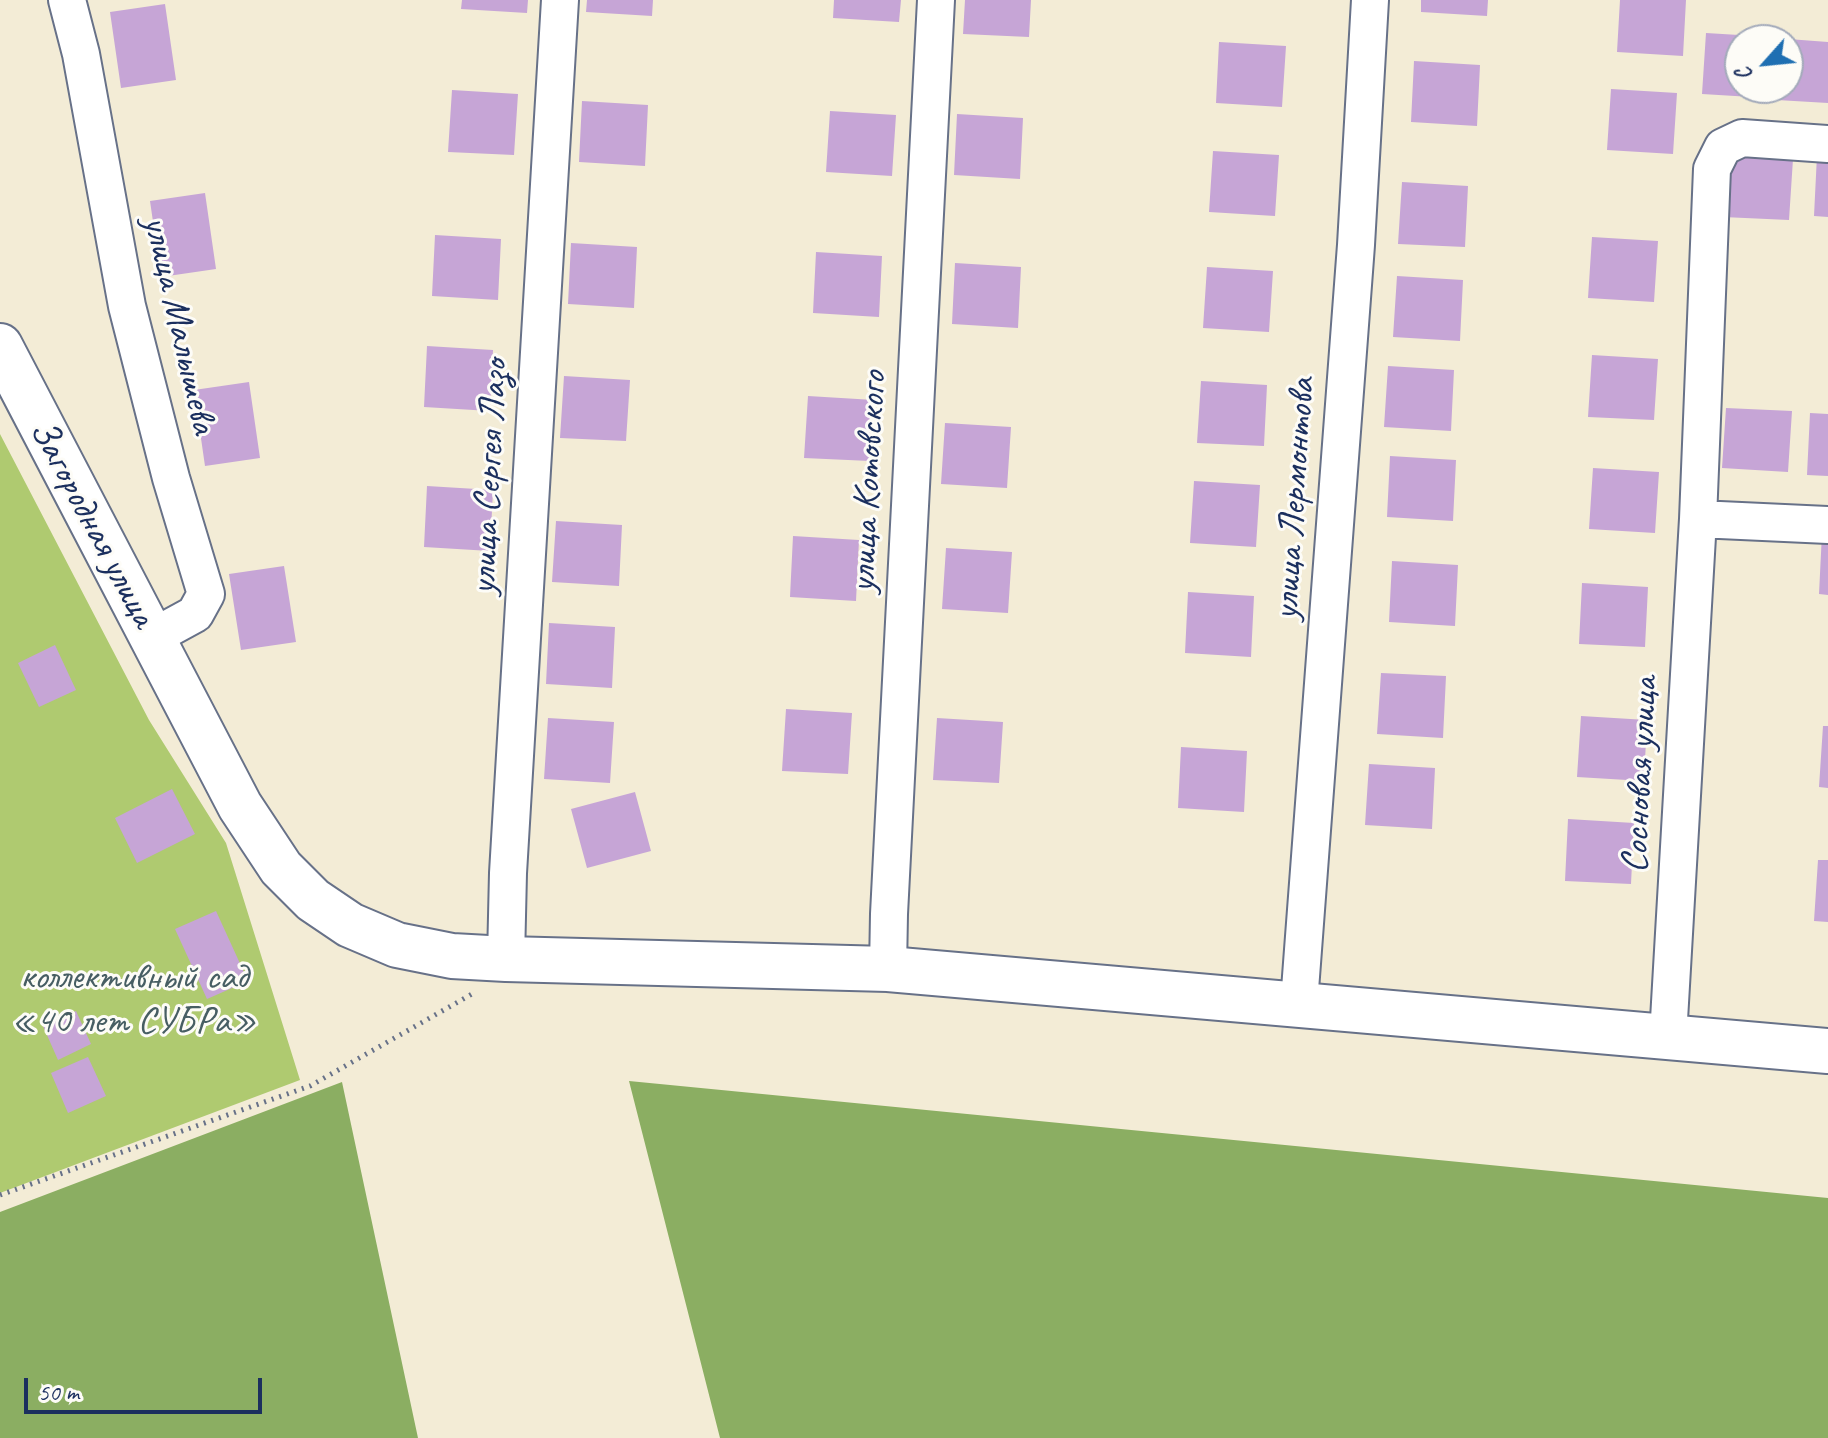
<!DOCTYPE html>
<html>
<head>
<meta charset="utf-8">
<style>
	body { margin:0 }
	#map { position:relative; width:1828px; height:1438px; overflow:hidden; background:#f3ecd6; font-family:Caveat,sans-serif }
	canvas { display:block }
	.north { position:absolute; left:1724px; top:24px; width:80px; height:80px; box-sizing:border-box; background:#fdfcf7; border:2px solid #a3aaba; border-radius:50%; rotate:243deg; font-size:22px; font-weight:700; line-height:32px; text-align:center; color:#1b2f5e }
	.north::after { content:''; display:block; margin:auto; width:28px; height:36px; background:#1f6fb2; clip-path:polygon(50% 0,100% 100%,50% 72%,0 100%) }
	.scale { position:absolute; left:24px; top:1378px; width:238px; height:36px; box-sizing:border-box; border:4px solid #1b2f5e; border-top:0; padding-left:10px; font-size:24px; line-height:28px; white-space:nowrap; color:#1b2f5e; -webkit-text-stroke:6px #fdfcf7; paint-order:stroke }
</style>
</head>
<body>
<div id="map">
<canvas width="1828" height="1438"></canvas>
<div class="north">С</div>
<div class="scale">50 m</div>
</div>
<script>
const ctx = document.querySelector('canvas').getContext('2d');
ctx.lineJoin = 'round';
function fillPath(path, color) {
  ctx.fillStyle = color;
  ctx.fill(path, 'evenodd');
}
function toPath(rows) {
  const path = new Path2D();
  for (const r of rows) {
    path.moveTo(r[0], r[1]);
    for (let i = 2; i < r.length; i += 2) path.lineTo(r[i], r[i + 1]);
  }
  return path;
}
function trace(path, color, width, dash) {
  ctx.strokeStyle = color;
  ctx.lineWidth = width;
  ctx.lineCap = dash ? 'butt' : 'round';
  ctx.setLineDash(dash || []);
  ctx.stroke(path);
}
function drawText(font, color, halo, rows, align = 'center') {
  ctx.font = font + ' Caveat,sans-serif';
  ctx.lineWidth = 6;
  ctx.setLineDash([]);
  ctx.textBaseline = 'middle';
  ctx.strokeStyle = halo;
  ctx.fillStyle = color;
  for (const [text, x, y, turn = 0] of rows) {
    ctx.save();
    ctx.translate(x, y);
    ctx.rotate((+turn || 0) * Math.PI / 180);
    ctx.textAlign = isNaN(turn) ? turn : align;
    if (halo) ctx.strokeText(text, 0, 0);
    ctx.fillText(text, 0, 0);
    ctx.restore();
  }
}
const green = toPath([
	[0,434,149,720,226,843,300,1080,0,1193]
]);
const forest = toPath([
	[629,1081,1828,1198,1828,1438,720,1438],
	[342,1082,418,1438,0,1438,0,1212]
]);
const building = toPath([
	[462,0,528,0,527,13,461,9],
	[587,0,653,0,652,16,586,12],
	[834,0,901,0,899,22,833,18],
	[965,0,1031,0,1029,37,963,34],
	[1421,0,1488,0,1487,16,1421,12],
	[1620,0,1686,0,1683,56,1617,52],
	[165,4,176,80,121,88,110,12],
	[1706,33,1772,37,1772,40,1740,40,1740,88,1769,88,1768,98,1702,94],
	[1788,39,1828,42,1828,103,1777,100,1777,88,1788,88],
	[1219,42,1286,46,1282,107,1216,103],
	[1414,61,1480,65,1477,126,1411,122],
	[1611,89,1677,93,1673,154,1607,150],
	[452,90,518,94,514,155,448,152],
	[582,101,648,105,645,166,579,162],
	[830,111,896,115,892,176,826,172],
	[957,114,1023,118,1020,179,954,175],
	[1213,151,1279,155,1275,216,1209,212],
	[1726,155,1793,159,1789,220,1723,217],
	[1817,155,1828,156,1828,217,1814,216],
	[1402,182,1468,186,1465,247,1398,244],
	[205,193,216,269,161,277,150,201],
	[435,235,501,239,498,300,432,296],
	[1592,237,1658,241,1654,302,1588,298],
	[571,243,637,247,634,308,568,304],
	[816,252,882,256,879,317,813,313],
	[955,263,1021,267,1018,328,952,324],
	[1207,267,1273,271,1269,332,1203,328],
	[1397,276,1463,280,1460,341,1393,337],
	[427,346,493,350,490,411,424,407],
	[1592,355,1658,359,1654,420,1588,417],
	[1388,366,1454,370,1451,431,1384,427],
	[564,376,630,380,626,441,560,438],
	[1201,381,1267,385,1264,446,1197,443],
	[249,382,260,458,205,466,194,390],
	[808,396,874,400,870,461,804,458],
	[1726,408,1792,411,1788,472,1722,468],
	[1810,413,1828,414,1828,476,1807,475],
	[945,423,1011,427,1007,488,941,484],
	[1390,456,1456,460,1453,521,1387,517],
	[1593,468,1659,472,1655,533,1589,529],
	[1194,481,1260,485,1256,547,1190,543],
	[427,486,493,490,490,551,424,547],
	[556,521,622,525,619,586,552,582],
	[1822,533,1828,534,1828,595,1819,594],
	[793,536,859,540,856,601,790,597],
	[946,548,1012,552,1008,613,942,609],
	[1392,561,1458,565,1455,626,1389,622],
	[284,566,296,642,241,650,229,574],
	[1582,583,1648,587,1645,647,1579,644],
	[1188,592,1254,596,1251,657,1185,653],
	[549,623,615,627,612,688,546,684],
	[55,645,76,690,39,707,18,663],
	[1381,673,1446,676,1443,738,1377,734],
	[786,709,852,713,848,774,782,771],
	[1581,716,1647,720,1644,781,1577,777],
	[548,718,614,722,610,783,544,779],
	[937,718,1003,722,999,783,933,780],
	[1823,726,1828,726,1828,788,1819,787],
	[1181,747,1247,751,1244,812,1178,808],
	[1369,764,1435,768,1432,829,1365,825],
	[172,789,195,834,137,863,115,818],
	[635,792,651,851,587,868,571,809],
	[1568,819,1634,823,1631,884,1565,881],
	[1818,860,1828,860,1828,922,1814,921],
	[216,911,248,981,207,999,175,929],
	[76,1011,91,1044,58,1060,43,1026],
	[88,1057,106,1096,68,1113,51,1073]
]);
const path = toPath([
	[0,1195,310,1086,472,994]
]);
const minor = toPath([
	[67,0,81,54,127,306,171,478,206,594,195,614,151,638],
	[1698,519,1828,525],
	[506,959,508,873,560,0],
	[888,969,889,914,936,0],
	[1299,1003,1356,245,1370,0],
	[1668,1037,1698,519,1712,169,1723,147,1742,138,1828,144]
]);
const trunk = toPath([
	[0,346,240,806,281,868,313,900,350,925,397,945,452,956,506,959,888,969,1828,1051]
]);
const streetNames = [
	["улица Малышева",179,325,77],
	["улица Сергея Лазо",490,477,-87],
	["улица Котовского",869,482,-87],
	["улица Лермонтова",1295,499,-86],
	["Загородная улица",92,524,62],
	["Сосновая улица",1641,775,-87]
];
const parkNames = [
	["коллективный сад",134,978],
	["«40 лет СУБРа»",134,1022]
];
fillPath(green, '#afca70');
fillPath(forest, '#8bae62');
fillPath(building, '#c6a5d6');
trace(minor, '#677188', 40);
trace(trunk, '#677188', 48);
trace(path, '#677188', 5, [2, 6]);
trace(minor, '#fff', 36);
trace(trunk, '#fff', 44);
drawText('38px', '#1b2f5e', '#fdfcf7', streetNames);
drawText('38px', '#475e63', '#fdfcf7', parkNames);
</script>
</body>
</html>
